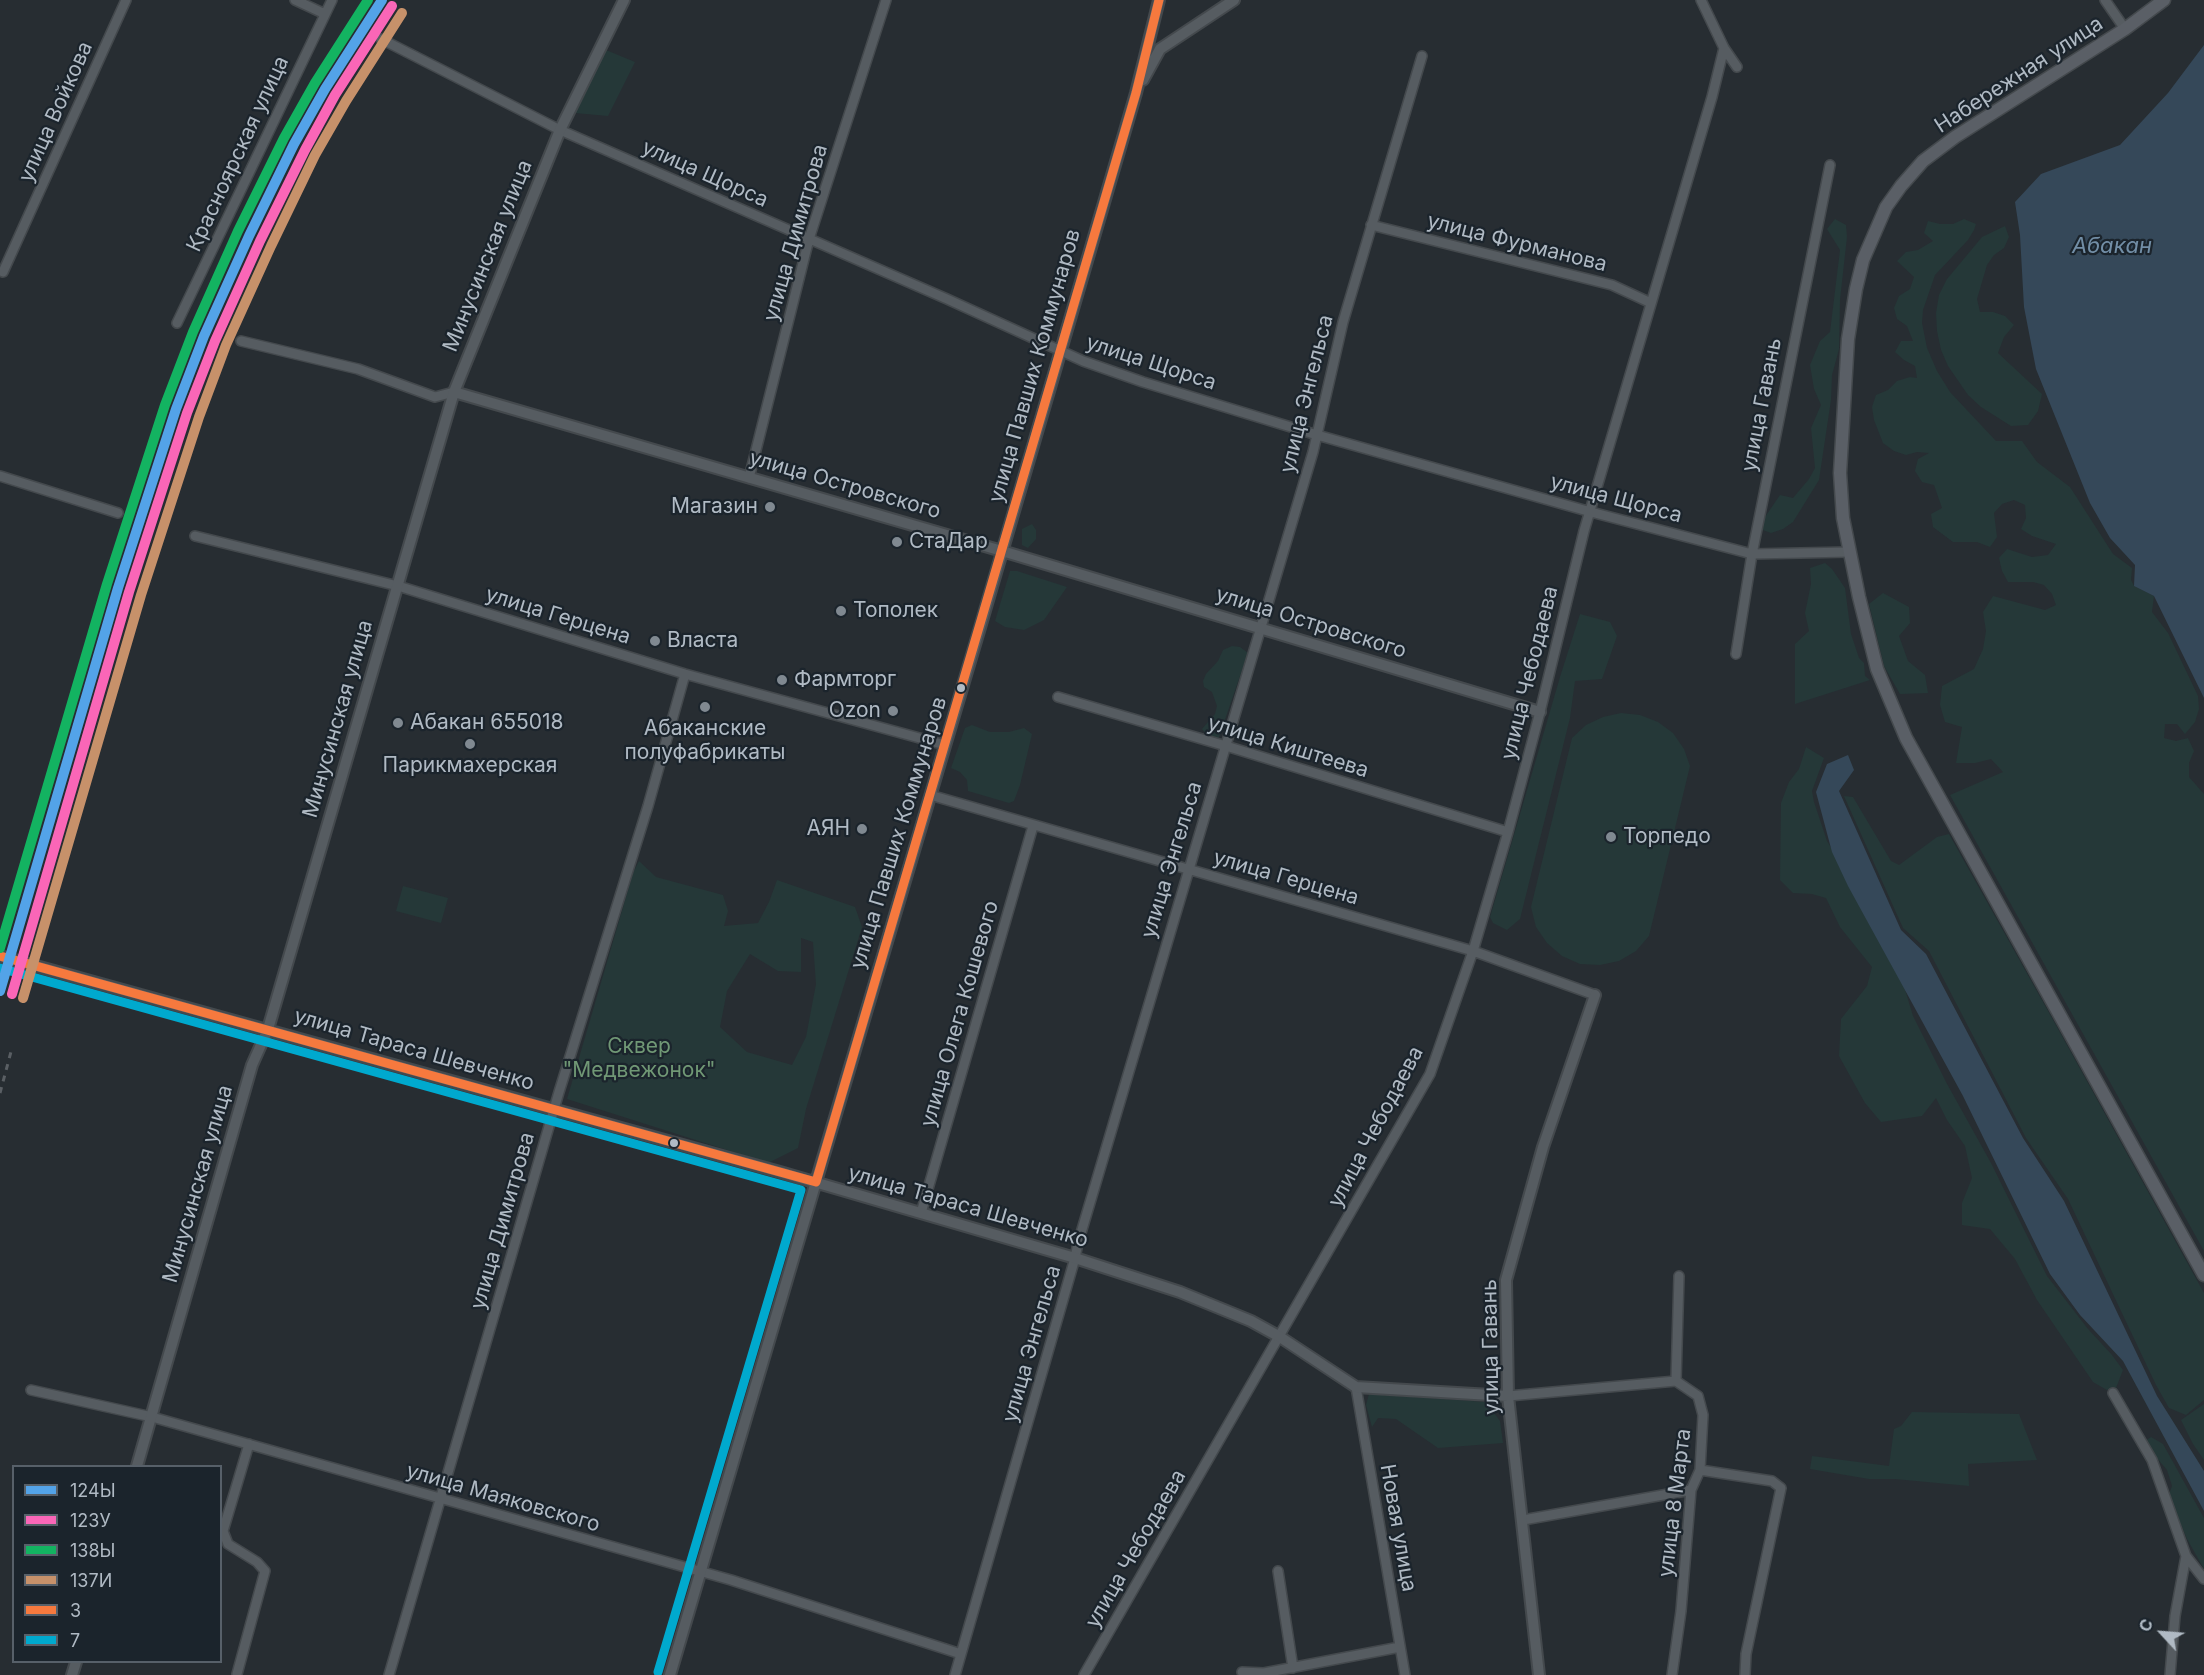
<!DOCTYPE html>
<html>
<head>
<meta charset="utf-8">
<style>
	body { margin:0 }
	#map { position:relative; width:2204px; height:1675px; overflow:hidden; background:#272d32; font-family:Inter,sans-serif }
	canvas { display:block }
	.legend { position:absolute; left:12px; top:1465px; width:210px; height:198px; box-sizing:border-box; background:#1b242c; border:2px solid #576069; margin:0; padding:8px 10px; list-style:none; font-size:18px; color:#b0bac4 }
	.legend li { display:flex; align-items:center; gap:12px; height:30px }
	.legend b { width:30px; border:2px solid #576069 }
	.north { position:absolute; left:2132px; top:1603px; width:60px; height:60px; -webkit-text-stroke:4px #1b242c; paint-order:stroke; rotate:296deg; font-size:16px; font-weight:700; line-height:24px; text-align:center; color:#b0bac4 }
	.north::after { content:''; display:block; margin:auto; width:21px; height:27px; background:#b0bac4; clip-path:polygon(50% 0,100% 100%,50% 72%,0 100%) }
</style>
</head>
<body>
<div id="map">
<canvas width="2204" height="1675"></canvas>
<ul class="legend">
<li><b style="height:8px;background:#53a3e8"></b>124Ы</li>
<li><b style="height:8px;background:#fa66b7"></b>123У</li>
<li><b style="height:8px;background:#13b361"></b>138Ы</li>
<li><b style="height:8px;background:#c7916a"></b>137И</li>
<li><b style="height:8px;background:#f6793e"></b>3</li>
<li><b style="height:8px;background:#00a9ce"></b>7</li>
</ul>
<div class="north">С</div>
</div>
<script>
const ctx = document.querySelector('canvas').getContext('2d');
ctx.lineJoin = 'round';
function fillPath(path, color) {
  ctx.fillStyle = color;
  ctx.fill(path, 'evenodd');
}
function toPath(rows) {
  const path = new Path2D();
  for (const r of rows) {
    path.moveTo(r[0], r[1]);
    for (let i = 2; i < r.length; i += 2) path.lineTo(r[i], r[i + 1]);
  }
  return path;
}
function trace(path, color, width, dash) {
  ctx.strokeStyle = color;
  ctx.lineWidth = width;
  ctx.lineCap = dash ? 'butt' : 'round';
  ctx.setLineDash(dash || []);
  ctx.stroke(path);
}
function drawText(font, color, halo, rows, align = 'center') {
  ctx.font = font + ' Inter,sans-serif';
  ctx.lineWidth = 4.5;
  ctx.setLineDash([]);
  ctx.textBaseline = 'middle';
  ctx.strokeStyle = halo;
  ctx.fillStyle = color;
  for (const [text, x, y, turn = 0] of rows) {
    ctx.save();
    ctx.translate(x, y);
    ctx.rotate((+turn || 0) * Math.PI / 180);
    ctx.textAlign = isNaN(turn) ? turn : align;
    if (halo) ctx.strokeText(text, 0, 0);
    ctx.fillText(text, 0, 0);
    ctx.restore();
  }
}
const green = toPath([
	[606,50,635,62,608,116,575,113],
	[1835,219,1846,225,1847,237,1840,300,1839,349,1832,375,1831,400,1819,480,1793,522,1783,529,1771,533,1760,529,1765,517,1780,495,1793,498,1809,479,1815,468,1811,428,1821,405,1814,389,1810,365,1820,341,1830,332,1840,250,1827,229],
	[1964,219,1976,224,1974,230,1968,240,1935,275,1923,310,1922,323,1927,348,1937,371,1950,392,1996,441,2022,441,2037,462,2070,487,2113,554,2132,568,2131,580,2134,586,2154,596,2152,612,2168,633,2198,696,2199,709,2195,722,2185,734,2177,724,2165,724,2164,738,2176,741,2188,738,2194,751,2189,763,2189,777,2204,794,2204,1251,1950,795,2003,772,1991,759,1975,763,1956,763,1962,727,1945,722,1940,705,1942,686,1974,669,1983,649,1986,631,1983,612,1993,596,2045,610,2056,605,2052,594,2044,585,2033,582,2008,582,2002,571,1999,558,2007,549,2032,557,2048,555,2056,544,2032,536,2021,529,2026,518,2025,505,2014,500,2002,504,1994,513,1997,537,1990,547,1977,542,1953,542,1933,527,1931,514,1942,508,1934,485,1922,482,1915,471,1918,459,1929,453,1917,452,1906,455,1894,451,1883,443,1874,420,1872,407,1876,395,1888,390,1897,381,1910,377,1917,378,1915,366,1904,360,1895,352,1901,341,1913,341,1907,326,1897,319,1894,308,1899,296,1910,289,1914,277,1897,261,1906,252,1918,250,1933,241,1924,233,1928,221,1940,224,1953,224],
	[2005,226,2009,237,2004,248,1994,255,1987,265,1977,299,1980,312,1993,312,2005,316,2014,325,2004,337,1998,353,2042,394,2038,411,2028,425,2011,426,1981,407,1968,395,1948,366,1941,350,1937,331,1936,313,1939,295,1947,279,1982,237],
	[1032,524,1036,530,1036,539,1028,548,1022,545,1022,529],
	[1825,563,1832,569,1845,588,1851,634,1859,658,1864,663,1865,676,1870,680,1795,704,1795,644,1809,631,1805,613,1811,584,1810,568],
	[1010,571,1017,571,1067,587,1044,620,1024,630,1005,627,995,621],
	[1883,593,1909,607,1910,623,1899,636,1908,661,1925,675,1928,693,1900,694,1884,666,1869,604],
	[1580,614,1610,622,1617,636,1602,679,1575,681,1570,718,1520,919,1507,930,1493,923,1490,917,1560,677],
	[1232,646,1240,647,1248,653,1219,737,1215,740,1209,738,1202,729,1215,714,1217,706,1212,692,1204,687,1203,681,1206,674,1218,661,1223,650],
	[1621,713,1640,715,1658,722,1673,733,1684,749,1690,766,1649,936,1636,951,1619,961,1600,965,1580,964,1562,956,1547,943,1536,927,1531,907,1572,738,1586,725,1603,717],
	[972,725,990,732,1009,732,1024,728,1032,734,1020,785,1014,801,1009,803,968,791,967,780,960,772,951,768,965,728],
	[1806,747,1824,758,1812,791,1814,802,1827,841,1847,873,1897,963,1913,1016,1946,1082,1991,1163,2047,1276,2088,1329,2112,1355,2123,1370,2116,1388,2107,1390,2093,1382,2037,1300,2015,1259,1990,1229,1962,1225,1962,1203,1972,1178,1965,1146,1947,1120,1936,1098,1922,1116,1881,1122,1865,1103,1839,1056,1841,1019,1867,986,1872,967,1840,927,1826,898,1812,894,1793,893,1780,880,1781,803,1789,782,1799,769],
	[1844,796,1853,797,1891,861,1899,865,1937,837,1949,834,2057,1027,2204,1293,2204,1400,2186,1415,2169,1408,2156,1385,2068,1199,2026,1138,1929,951,1903,928],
	[639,861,656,877,723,895,728,911,724,926,758,923,769,902,777,880,855,907,862,927,806,1109,798,1148,768,1163,567,1099,633,873],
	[801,938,813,942,816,984,806,1037,792,1065,747,1052,720,1027,727,991,750,954,778,971,801,972],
	[403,886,448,898,441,923,396,911],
	[1369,1394,1486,1402,1500,1421,1503,1443,1438,1448,1396,1419,1378,1418,1372,1427,1366,1405],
	[2204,1404,2204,1460,2193,1444,2181,1420],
	[1912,1412,2019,1414,2037,1460,1968,1464,1969,1486,1895,1479,1869,1479,1810,1469,1812,1456,1889,1466,1894,1429,1901,1426],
	[2151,1437,2163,1444,2204,1518,2204,1569,2187,1539,2173,1506,2169,1494,2172,1486,2167,1470,2156,1457,2146,1450,2145,1441]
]);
const water = toPath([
	[2204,45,2204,698,2154,596,2134,586,2135,565,2110,538,2090,503,2036,369,2024,307,2020,235,2015,202,2041,174,2120,145,2168,93],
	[1848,755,1854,770,1839,791,1901,930,1926,954,2023,1138,2064,1201,2157,1396,2204,1471,2204,1511,2123,1361,2080,1315,2050,1274,1963,1096,1848,886,1832,852,1816,792,1827,764]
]);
const minor = toPath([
	[295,0,325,14],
	[1701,0,1724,48,1737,67],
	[2105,0,2125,29],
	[381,39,560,130,947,299,1083,361,1143,382,1317,435,1591,512,1752,554,1849,552],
	[1371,225,1612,285,1651,303],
	[3,272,126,0],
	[177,323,332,0],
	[241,341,358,369,435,397,454,392],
	[0,476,118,513],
	[749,478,809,239,886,0],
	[195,536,398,586,685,674,945,745],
	[1736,654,1752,554,1830,165],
	[1058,697,1226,746,1508,832],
	[930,795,1473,951,1595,995],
	[921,1213,1033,826],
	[1356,1387,1405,1675],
	[31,1390,152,1417,731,1580,961,1654],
	[2113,1393,2152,1460,2186,1556,2204,1579],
	[1508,1396,1676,1381],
	[1700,1470,1772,1481,1781,1488,1746,1654,1745,1675],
	[1523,1520,1691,1490],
	[1278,1571,1293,1668],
	[1242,1672,1264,1673,1400,1647],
	[237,1674,265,1571,257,1562,228,1544,223,1531,249,1444],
	[389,1675,559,1092,648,806,685,674],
	[955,1675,1075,1258,1078,1243,1313,452,1343,322,1422,56],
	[1084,1675,1430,1074,1473,951,1508,832,1540,712,1584,531,1712,97,1724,48],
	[1672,1675,1681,1611,1691,1490,1700,1470,1703,1415,1698,1396,1676,1381,1679,1276],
	[2170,1675,2175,1616,2186,1556]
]);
const tertiary = toPath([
	[1143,80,1160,49,1234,0],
	[454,392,1002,551,1540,712],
	[0,956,780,1172,1075,1258,1180,1292,1251,1321,1280,1337,1356,1387,1508,1396],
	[137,1466,252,1065,268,1029,454,392,560,130,624,0],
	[72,1675,76,1662],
	[670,1675,979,631,1136,93,1159,0],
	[1539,1675,1508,1396,1506,1280,1543,1147,1595,995]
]);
const secondary = toPath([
	[2164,0,2125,29,1955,137,1923,161,1901,186,1886,207,1863,260,1856,289,1848,339,1840,473,1843,518,1859,597,1877,669,1906,738,2204,1275]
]);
const rail = toPath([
	[0,1093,12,1048]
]);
const bus1 = toPath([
	[0,956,816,1182,1136,93,1159,0]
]);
const bus2 = toPath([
	[0,968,801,1190,658,1672]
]);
const rail1 = toPath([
	[0,991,118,588,176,409,204,336,249,236,294,144,325,89,382,0]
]);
const rail2 = toPath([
	[12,994,129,592,187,413,215,341,260,241,305,150,335,95,392,6]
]);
const rail3 = toPath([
	[0,948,107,584,165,405,193,332,238,231,284,138,315,83,368,0]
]);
const rail4 = toPath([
	[23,998,141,595,199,417,226,345,271,246,315,155,346,101,402,13]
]);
const markers = [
	[770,507,6,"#808991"],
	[897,542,6,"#808991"],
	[841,611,6,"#808991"],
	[655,641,6,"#808991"],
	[782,680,6,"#808991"],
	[961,688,5,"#b0bac4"],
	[705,707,6,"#808991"],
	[893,711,6,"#808991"],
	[398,723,6,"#808991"],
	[470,744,6,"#808991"],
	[862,829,6,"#808991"],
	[1611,837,6,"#808991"],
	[674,1143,5,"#b0bac4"]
];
const streetNames = [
	["Набережная улица",2019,75,-33],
	["улица Войкова",56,112,-66],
	["Красноярская улица",238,154,-65],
	["улица Щорса",705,174,24],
	["улица Димитрова",796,233,-74],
	["улица Фурманова",1517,243,14],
	["Минусинская улица",488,256,-68],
	["улица Щорса",1151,363,18],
	["улица Павших Коммунаров",1035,366,-74],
	["улица Энгельса",1307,394,-76],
	["улица Гавань",1762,405,-79],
	["улица Островского",845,485,16],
	["улица Щорса",1616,499,15],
	["улица Герцена",558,616,17],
	["улица Островского",1311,623,17],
	["улица Чебодаева",1530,673,-76],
	["Минусинская улица",338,719,-74],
	["улица Киштеева",1288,747,17],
	["улица Павших Коммунаров",899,833,-73],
	["улица Энгельса",1172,860,-73],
	["улица Герцена",1286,878,16],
	["улица Олега Кошевого",960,1014,-74],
	["улица Тараса Шевченко",414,1050,16],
	["улица Чебодаева",1376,1127,-62],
	["Минусинская улица",198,1184,-74],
	["улица Тараса Шевченко",968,1207,16],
	["улица Димитрова",503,1221,-74],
	["улица Энгельса",1032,1344,-74],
	["улица Гавань",1491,1347,-91],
	["улица Маяковского",503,1498,16],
	["улица 8 Марта",1675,1503,-83],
	["Новая улица",1398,1528,80],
	["улица Чебодаева",1136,1549,-60]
];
const poiNames = [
	["Магазин",758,507,"right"],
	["СтаДар",909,542],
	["Тополек",853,611],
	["Власта",667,641],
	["Фармторг",794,680],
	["Ozon",881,711,"right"],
	["Абакан 655018",410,723],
	["Абаканские",705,729,"center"],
	["полуфабрикаты",705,753,"center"],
	["Парикмахерская",470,766,"center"],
	["АЯН",850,829,"right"],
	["Торпедо",1623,837]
];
const parkNames = [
	["Сквер",639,1047],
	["\"Медвежонок\"",639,1071]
];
const waterNames = [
	["Абакан",2112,246]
];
fillPath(green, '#253838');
fillPath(water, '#354859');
trace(minor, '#44494d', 12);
trace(tertiary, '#44494d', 14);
trace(secondary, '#44494d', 15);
trace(minor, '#565c61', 9);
trace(tertiary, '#565c61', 10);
trace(secondary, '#5a5f66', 12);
trace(rail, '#5a5f64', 3, [6, 6]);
trace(bus1, '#f6793e', 9);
trace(bus2, '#00a9ce', 9);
trace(rail1, '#53a3e8', 10);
trace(rail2, '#fa66b7', 10);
trace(rail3, '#13b361', 10);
trace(rail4, '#c7916a', 10);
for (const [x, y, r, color] of markers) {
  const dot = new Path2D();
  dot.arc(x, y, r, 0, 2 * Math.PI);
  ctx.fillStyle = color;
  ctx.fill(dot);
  trace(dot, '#1b242c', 2);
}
drawText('21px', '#b0bac4', '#1b242c', streetNames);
drawText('21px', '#b0bac4', '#1b242c', poiNames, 'left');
drawText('21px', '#709875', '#1b242c', parkNames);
drawText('italic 22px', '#728ea6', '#1b242c', waterNames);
</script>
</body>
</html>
